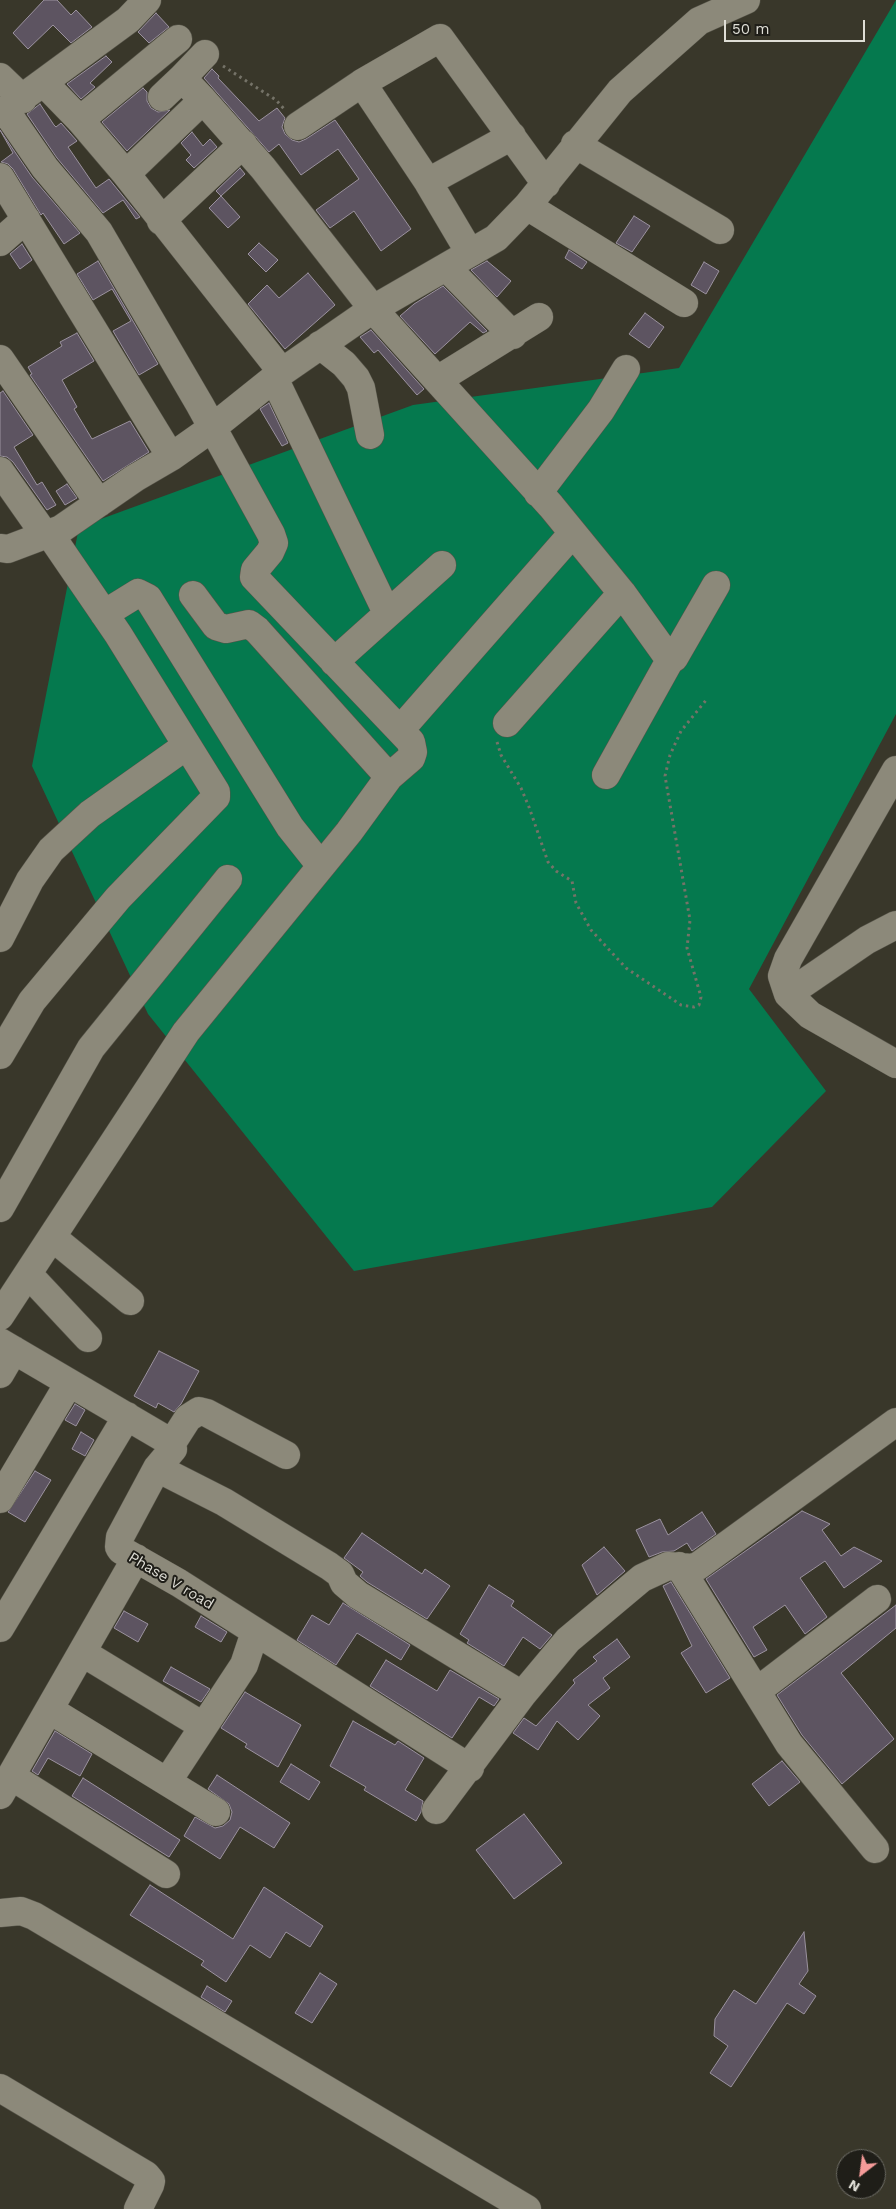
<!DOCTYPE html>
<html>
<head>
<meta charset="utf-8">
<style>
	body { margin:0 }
	#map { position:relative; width:896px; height:2209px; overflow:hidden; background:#39372a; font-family:"Work Sans",sans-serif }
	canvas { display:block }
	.north { position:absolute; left:836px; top:2149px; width:50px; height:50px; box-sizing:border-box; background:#1f1e18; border:1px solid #6c6b64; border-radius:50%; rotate:210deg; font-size:14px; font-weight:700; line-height:20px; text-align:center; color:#dfded6 }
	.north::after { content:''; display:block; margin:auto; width:18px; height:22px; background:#f59b99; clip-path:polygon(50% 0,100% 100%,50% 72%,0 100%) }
	.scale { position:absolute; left:724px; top:20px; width:141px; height:22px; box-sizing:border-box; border:2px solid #dfded6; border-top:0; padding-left:6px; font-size:15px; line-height:18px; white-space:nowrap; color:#dfded6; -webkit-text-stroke:4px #1f1e18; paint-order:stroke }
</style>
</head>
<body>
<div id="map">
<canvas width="896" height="2209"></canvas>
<div class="north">N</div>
<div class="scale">50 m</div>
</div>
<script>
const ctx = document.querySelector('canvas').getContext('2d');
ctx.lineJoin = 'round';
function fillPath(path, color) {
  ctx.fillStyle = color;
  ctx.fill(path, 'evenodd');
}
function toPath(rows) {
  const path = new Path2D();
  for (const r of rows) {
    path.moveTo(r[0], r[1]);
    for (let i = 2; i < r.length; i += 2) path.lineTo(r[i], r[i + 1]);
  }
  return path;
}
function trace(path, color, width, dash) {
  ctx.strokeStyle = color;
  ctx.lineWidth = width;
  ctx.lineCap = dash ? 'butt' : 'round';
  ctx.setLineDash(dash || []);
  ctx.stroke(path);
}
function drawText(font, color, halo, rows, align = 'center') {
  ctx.font = font + ' "Work Sans",sans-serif';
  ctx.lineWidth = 4;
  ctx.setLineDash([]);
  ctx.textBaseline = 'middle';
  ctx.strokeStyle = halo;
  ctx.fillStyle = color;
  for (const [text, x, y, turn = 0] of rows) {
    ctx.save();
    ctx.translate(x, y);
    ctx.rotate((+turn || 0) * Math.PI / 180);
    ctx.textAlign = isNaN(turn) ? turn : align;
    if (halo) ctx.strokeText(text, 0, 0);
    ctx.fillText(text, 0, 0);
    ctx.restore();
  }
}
const forest = toPath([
	[896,0,896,714,749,989,826,1091,712,1207,354,1271,148,1014,32,766,79,527,413,405,679,368]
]);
const building = toPath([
	[44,0,57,0,71,15,76,10,92,27,71,43,53,25,28,49,13,33,44,0],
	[156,13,169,27,149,43,138,32,156,13],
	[106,56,112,62,90,83,95,87,81,99,67,84,106,56],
	[212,69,219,76,218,78,259,121,277,108,285,118,282,127,285,134,292,140,299,142,306,139,335,120,411,229,381,251,354,211,330,228,316,210,359,179,338,149,301,175,279,144,269,152,204,78,212,69],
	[143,88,147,92,147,101,151,108,158,112,170,110,127,151,102,122,143,88],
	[40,104,54,125,56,127,61,123,77,141,68,147,96,188,109,179,140,217,136,219,123,200,103,213,57,158,27,114,40,104],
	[0,130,32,177,80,233,64,244,43,213,41,215,13,169,8,164,1,162,13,153,0,130],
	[192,132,203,146,210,139,217,147,194,168,186,160,191,155,181,143,192,132],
	[240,168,245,174,221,196,216,191,240,168],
	[221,196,240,217,228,228,209,208,221,196],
	[634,216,650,226,632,252,616,243,634,216],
	[259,243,278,260,266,272,248,254,259,243],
	[22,244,32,260,20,269,10,254,22,244],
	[569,250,587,262,582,269,565,258,569,250],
	[98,261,158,364,139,375,113,331,131,321,112,289,93,300,77,274,98,261],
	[487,261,511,281,497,297,471,270,487,261],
	[704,262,719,271,706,294,691,285,704,262],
	[308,273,335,305,285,349,248,304,267,285,279,298,308,273],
	[443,286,487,331,483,333,470,322,435,354,400,316,414,304,443,286],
	[645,313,664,327,649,348,629,334,645,313],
	[371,330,424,389,417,395,378,350,374,353,360,337,371,330],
	[77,333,94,361,62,380,77,407,74,409,92,439,130,421,149,452,103,481,30,375,32,374,28,367,62,346,60,342,77,333],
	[3,391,33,435,14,447,37,485,42,482,56,505,47,510,13,462,7,457,0,456,0,393,3,391],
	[269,403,288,443,282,446,260,409,269,403],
	[67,484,77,498,65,505,56,491,67,484],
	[159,1351,199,1371,181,1404,174,1412,158,1403,156,1408,134,1396,159,1351],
	[75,1404,85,1410,76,1426,65,1420,75,1404],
	[81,1432,94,1440,85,1456,72,1449,81,1432],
	[35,1471,51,1480,25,1522,8,1512,35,1471],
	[802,1511,830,1524,822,1530,841,1556,854,1547,882,1561,844,1588,825,1561,800,1578,827,1617,805,1634,785,1605,753,1627,767,1650,754,1657,706,1579,802,1511],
	[702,1512,716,1534,692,1551,687,1543,674,1551,662,1552,649,1557,636,1530,660,1519,668,1535,702,1512],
	[362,1533,422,1574,425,1569,450,1586,427,1619,367,1582,360,1576,363,1572,344,1558,362,1533],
	[604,1547,625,1571,597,1595,582,1565,604,1547],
	[671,1582,730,1678,706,1693,681,1653,692,1646,663,1586,671,1582],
	[489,1585,514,1601,511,1606,552,1635,540,1649,523,1637,504,1666,467,1643,469,1640,460,1634,489,1585],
	[343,1603,410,1645,401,1660,357,1633,336,1665,297,1640,312,1615,329,1625,343,1603],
	[896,1605,896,1628,841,1673,894,1739,842,1784,802,1735,777,1695,896,1605],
	[124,1611,148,1624,138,1642,114,1628,124,1611],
	[201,1616,227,1632,221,1642,195,1627,201,1616],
	[617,1639,630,1657,603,1678,610,1688,588,1705,600,1716,578,1740,557,1721,538,1750,513,1733,524,1718,536,1726,575,1683,573,1680,597,1661,593,1657,617,1639],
	[386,1660,437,1691,450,1670,499,1699,494,1706,479,1697,452,1738,370,1686,386,1660],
	[171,1667,210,1689,201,1702,163,1681,171,1667],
	[245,1692,301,1725,278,1767,245,1747,247,1744,221,1728,245,1692],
	[353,1721,395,1745,398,1741,424,1758,405,1790,423,1801,421,1812,416,1821,364,1790,366,1787,330,1766,353,1721],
	[55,1731,92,1754,80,1776,48,1758,38,1775,32,1771,55,1731],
	[782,1761,800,1782,769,1806,752,1784,782,1761],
	[291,1764,320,1782,309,1800,280,1782,291,1764],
	[217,1775,290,1823,274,1848,240,1827,220,1859,184,1836,195,1817,215,1828,223,1826,230,1820,232,1812,229,1804,208,1789,217,1775],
	[83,1778,180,1840,169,1857,72,1796,83,1778],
	[524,1814,562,1863,514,1899,476,1850,524,1814],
	[150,1885,233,1939,264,1887,323,1926,310,1947,286,1932,270,1958,250,1945,226,1982,201,1965,204,1961,130,1915,150,1885],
	[804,1932,808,1971,799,1984,816,1996,804,2014,787,2003,731,2087,710,2073,728,2046,714,2036,715,2019,734,1990,756,2004,804,1932],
	[320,1973,337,1984,312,2023,295,2013,320,1973],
	[207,1986,232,2001,225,2012,201,1997,207,1986]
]);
const path = toPath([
	[223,66,276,100,285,110],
	[497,742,501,755,521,788,529,807,548,862,556,871,572,881,576,903,591,930,626,968,681,1005,694,1007,699,1005,701,997,687,948,690,920,665,776,670,755,681,731,707,699]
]);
const minor = toPath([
	[0,77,23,99],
	[182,78,205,54],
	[44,83,80,120,126,174,282,372],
	[362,83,428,182,470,253],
	[162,97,182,78,203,100,263,168,373,309,551,506,622,593,670,660,674,658,716,585],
	[0,114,128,20,147,0],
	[80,120,178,39],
	[298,126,362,83,440,38,546,184],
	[575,144,720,230],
	[126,174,203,100],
	[0,177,171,457],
	[428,182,512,136],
	[527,206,684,303],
	[161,221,243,144],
	[0,242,26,219],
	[446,267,513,335],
	[320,345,344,364,356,378,361,388,370,435],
	[0,359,99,503],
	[274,378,387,613],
	[439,379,539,317],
	[0,471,45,535],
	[538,493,601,410,626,369],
	[0,548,8,549,61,529,135,478,171,457,212,428,282,372,373,309,496,238,527,206,620,91,699,21,746,0],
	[193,595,216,626,226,629,249,624,257,630,389,777],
	[104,614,138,593,148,598,290,827,321,866],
	[334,662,442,565],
	[507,723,622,593],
	[400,730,572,534],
	[896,770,788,959,782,976,788,994,810,1015,896,1064],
	[606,775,670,660],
	[0,938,30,880,51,850,90,814,186,746],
	[788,994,867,940,896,925],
	[0,1055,32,1001,118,898,216,797,216,792,118,634,49,533],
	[0,1208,91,1048,228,879],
	[52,1237,130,1301],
	[29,1275,88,1338],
	[0,1316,186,1032,349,832,389,777,411,758,413,752,411,742,254,577,255,570,270,552,274,543,271,534,200,405,99,232,45,168,5,110],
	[0,1342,172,1443,173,1449,157,1468,120,1537,119,1547,121,1550,179,1583,470,1768],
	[0,1374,14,1350],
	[172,1443,188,1418,199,1411,207,1413,286,1455],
	[157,1468,224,1502,329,1566,340,1574,344,1583,358,1595,522,1695],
	[0,1499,69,1383],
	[679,1566,789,1744,875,1849],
	[0,1628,127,1416],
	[83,1653,203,1726],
	[757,1691,877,1599],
	[50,1710,216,1812],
	[11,1776,166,1874],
	[167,1782,244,1665,255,1632],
	[0,1795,136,1558],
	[436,1810,522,1695,568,1640,642,1578,668,1566,692,1568,698,1566,896,1422],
	[0,1913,21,1911,34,1916,527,2209],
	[0,2088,146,2175,151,2181,150,2185,138,2209]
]);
const streetNames = [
	["Phase V road",171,1581,31]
];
fillPath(forest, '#05794e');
fillPath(building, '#5d5461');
trace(building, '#9b929f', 1);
trace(minor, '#565449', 29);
trace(path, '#757368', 3, [2.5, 4]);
trace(minor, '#8c897a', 28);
drawText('15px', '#dfded6', '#1f1e18', streetNames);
</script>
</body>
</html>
